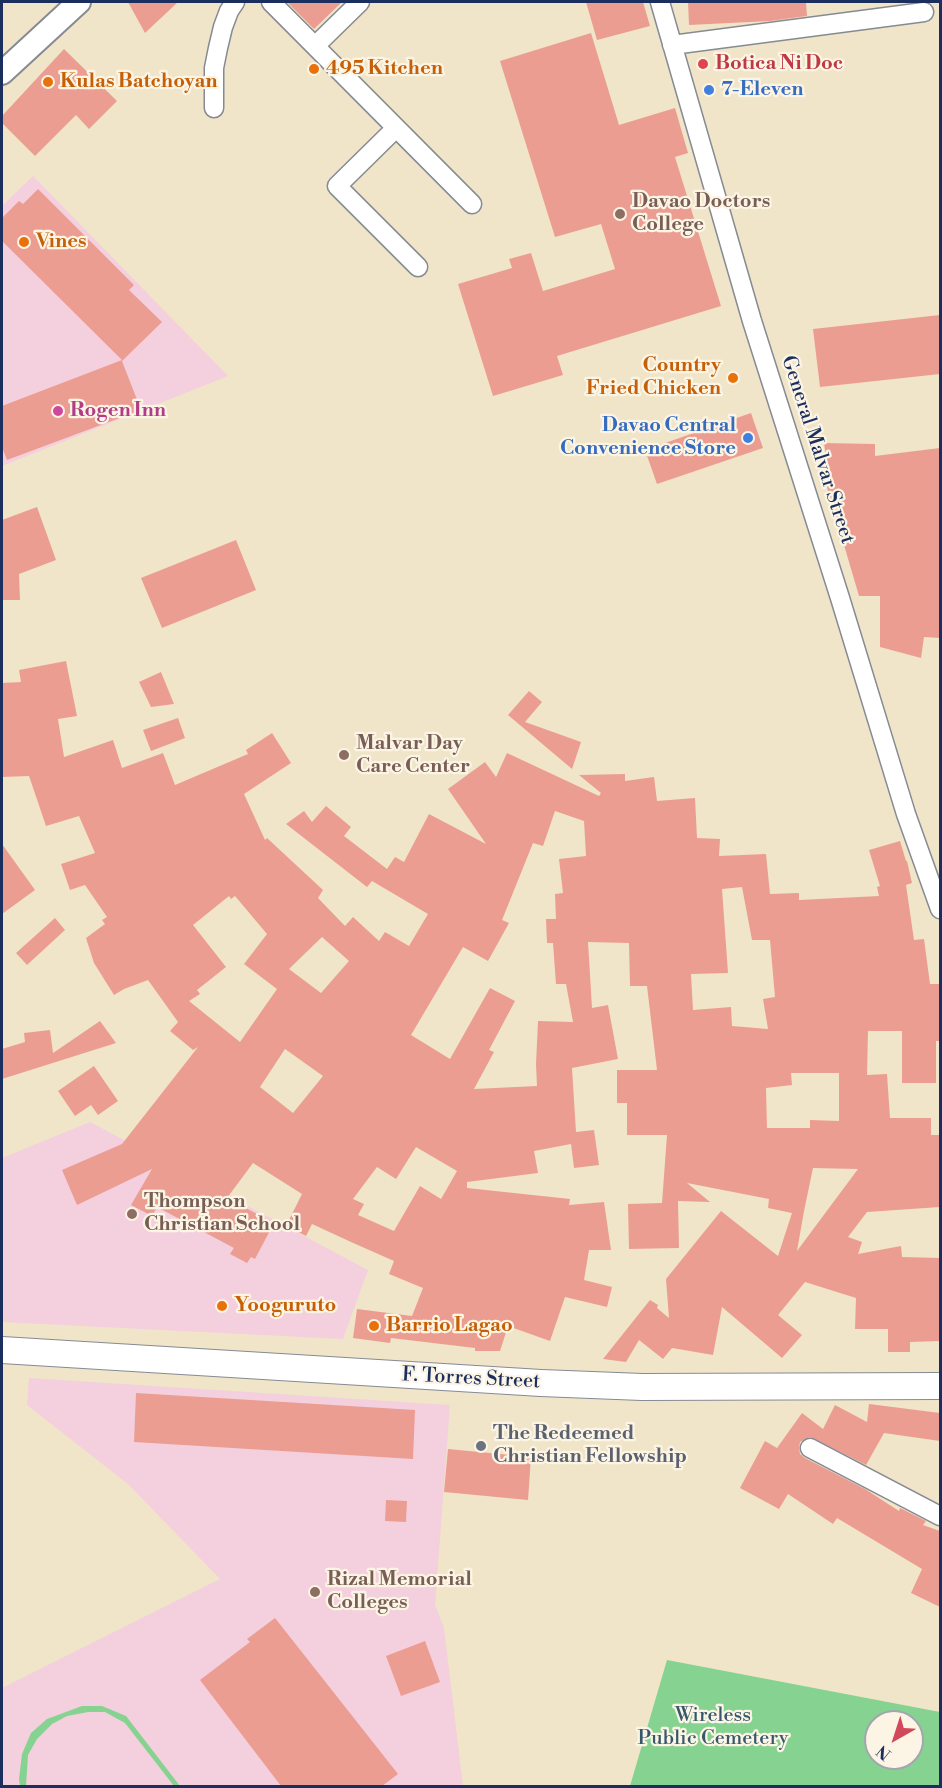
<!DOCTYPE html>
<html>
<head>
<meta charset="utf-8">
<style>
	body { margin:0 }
	#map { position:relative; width:942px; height:1788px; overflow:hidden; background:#f0e5c8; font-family:"Libre Bodoni",serif }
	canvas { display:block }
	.frame { position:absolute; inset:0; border:3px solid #1b2f5e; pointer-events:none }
	.north { position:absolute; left:864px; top:1710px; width:60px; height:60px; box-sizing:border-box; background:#fcf5e5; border:2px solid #a2a6af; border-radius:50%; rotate:219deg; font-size:16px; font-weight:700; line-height:24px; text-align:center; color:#1b2f5e }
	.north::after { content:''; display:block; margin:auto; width:21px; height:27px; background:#d1495b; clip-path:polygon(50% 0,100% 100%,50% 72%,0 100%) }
</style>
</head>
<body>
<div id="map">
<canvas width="942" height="1788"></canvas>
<div class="frame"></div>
<div class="north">N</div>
</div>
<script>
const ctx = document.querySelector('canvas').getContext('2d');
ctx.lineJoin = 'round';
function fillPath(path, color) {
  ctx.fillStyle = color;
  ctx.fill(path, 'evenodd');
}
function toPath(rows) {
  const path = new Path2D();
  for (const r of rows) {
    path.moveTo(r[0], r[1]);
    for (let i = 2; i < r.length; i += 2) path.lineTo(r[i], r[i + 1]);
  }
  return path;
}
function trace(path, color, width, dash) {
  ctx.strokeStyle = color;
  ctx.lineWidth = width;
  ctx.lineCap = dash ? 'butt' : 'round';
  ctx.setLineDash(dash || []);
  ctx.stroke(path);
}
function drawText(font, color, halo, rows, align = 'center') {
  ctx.font = font + ' "Libre Bodoni",serif';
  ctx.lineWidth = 4.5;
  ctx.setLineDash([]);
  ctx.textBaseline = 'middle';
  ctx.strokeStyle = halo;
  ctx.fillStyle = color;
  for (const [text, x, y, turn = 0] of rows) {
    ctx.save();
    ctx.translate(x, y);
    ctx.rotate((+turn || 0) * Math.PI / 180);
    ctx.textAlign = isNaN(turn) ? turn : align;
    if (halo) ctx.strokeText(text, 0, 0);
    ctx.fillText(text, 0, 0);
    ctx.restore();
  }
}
const built = toPath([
	[33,176,228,376,2,466,2,206],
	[90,1122,368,1270,343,1339,2,1322,2,1158],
	[29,1378,450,1405,435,1605,444,1628,463,1786,2,1786,2,1688,220,1579,128,1484,27,1405]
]);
const green = toPath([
	[667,1660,940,1712,940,1786,630,1786],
	[876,1722,912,1722,912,1758,876,1758],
	[82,1706,102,1706,126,1716,180,1786,174,1786,125,1723,105,1712,88,1712,67,1716,52,1724,37,1739,28,1755,26,1786,20,1786,19,1779,22,1754,31,1733,47,1719]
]);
const building = toPath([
	[128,2,178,2,145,33],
	[287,2,342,2,314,29],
	[586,2,643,2,650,26,597,40],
	[688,2,806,2,807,16,770,21,689,25],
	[591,33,619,125,675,108,688,153,675,157,721,306,557,356,563,375,493,396,458,284,512,268,509,259,531,253,543,291,615,269,601,224,555,237,500,61],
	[64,49,117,101,89,129,76,115,35,156,2,123,2,116],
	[38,189,134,285,129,290,162,322,122,361,141,410,7,460,2,447,2,406,122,360,2,241,2,218,19,201,23,204],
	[940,315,940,374,820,387,813,329],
	[751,413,763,448,657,484,645,450],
	[824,443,875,444,875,456,940,448,940,638,924,637,921,658,880,647,880,596,859,596,824,477,829,477],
	[37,507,56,560,19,574,20,600,2,600,2,520],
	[236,540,256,590,162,628,141,578],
	[66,661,77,716,58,719,64,757,113,740,122,768,163,753,175,785,248,754,246,750,272,733,291,763,244,794,265,840,267,838,323,890,318,898,345,926,353,917,379,941,385,932,409,946,428,914,372,881,367,887,286,824,304,811,312,822,326,806,351,827,344,836,387,869,395,857,404,862,429,814,486,844,448,789,485,762,496,777,507,753,599,796,601,793,579,775,625,774,625,781,654,777,657,801,695,798,697,838,720,839,719,856,766,854,770,894,799,893,799,900,879,896,877,887,880,886,869,850,900,841,906,861,907,861,912,883,906,885,914,940,924,939,930,984,940,984,940,1041,936,1041,936,1083,902,1083,902,1031,868,1031,867,1075,887,1074,890,1118,931,1118,931,1135,940,1135,940,1207,867,1212,848,1237,862,1242,858,1254,901,1246,902,1257,940,1258,940,1341,910,1342,910,1352,888,1352,888,1329,855,1329,856,1298,805,1282,778,1315,802,1335,782,1358,722,1307,713,1355,672,1348,663,1359,639,1340,626,1362,603,1359,650,1300,658,1305,657,1308,669,1318,666,1279,721,1211,778,1256,792,1213,768,1208,769,1199,687,1183,710,1202,678,1201,679,1248,629,1249,628,1204,662,1203,667,1135,627,1135,627,1103,617,1103,617,1070,657,1070,647,986,630,986,629,943,588,942,592,1008,608,1005,618,1059,572,1068,576,1132,594,1130,599,1165,574,1168,571,1144,534,1151,538,1173,467,1182,467,1188,570,1199,569,1205,604,1202,611,1250,589,1250,584,1280,612,1287,607,1307,565,1297,550,1341,508,1326,500,1351,475,1351,475,1348,391,1338,390,1343,353,1338,357,1309,412,1316,423,1288,389,1274,394,1261,351,1242,312,1224,306,1236,286,1226,302,1194,253,1163,227,1198,274,1223,255,1259,251,1257,247,1263,230,1254,234,1248,157,1207,152,1216,131,1205,152,1169,77,1205,62,1170,122,1144,198,1047,193,1050,170,1031,178,1022,148,980,124,989,114,995,94,963,86,938,105,924,102,920,107,917,85,885,70,890,61,864,95,853,79,816,46,826,29,776,2,777,2,683,21,682,19,670],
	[555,811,584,821,586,856,559,859,563,893,555,894,556,919,546,919,547,943,553,943,556,984,566,984,573,1022,538,1021,536,1064,537,1086,474,1089,494,1052,489,1050,515,1001,490,988,450,1059,411,1035,463,947,488,961,509,923,502,920,533,843,543,846],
	[742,887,752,940,770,940,775,997,763,999,768,1029,732,1026,731,1007,693,1010,691,974,728,973,722,889],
	[229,896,231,899,235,896,267,934,244,964,277,989,240,1042,189,1001,200,994,197,990,226,967,193,925],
	[322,937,349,961,321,993,289,969],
	[285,1049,323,1076,293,1113,260,1087],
	[791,1073,839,1073,839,1121,810,1120,810,1128,767,1128,766,1088,792,1085],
	[416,1147,457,1171,441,1199,420,1186,394,1231,358,1215,364,1204,353,1199,377,1167,396,1179],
	[813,1168,858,1169,797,1251,804,1211],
	[161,672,174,704,151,707,139,682],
	[529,691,542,702,525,722,581,742,572,769,508,715],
	[178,718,185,738,151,751,143,730],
	[2,844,35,890,2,914],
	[55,918,65,930,27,965,16,953],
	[100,1021,116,1043,2,1079,2,1049,25,1042,24,1033,50,1030,53,1053],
	[94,1066,118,1101,98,1115,91,1105,75,1116,58,1091],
	[136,1393,415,1410,413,1459,134,1442],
	[869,1404,940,1413,940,1441,884,1433,866,1465,810,1437,800,1442,799,1448,800,1454,805,1458,865,1489,899,1511,900,1508,926,1521,923,1525,940,1531,940,1607,911,1593,922,1569,837,1518,833,1524,788,1494,779,1509,740,1488,765,1441,777,1448,802,1413,823,1429,835,1405,867,1422],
	[448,1449,531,1457,528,1500,444,1492],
	[386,1500,407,1501,406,1522,385,1521],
	[275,1618,398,1774,382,1786,281,1786,200,1680,250,1642,247,1639],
	[425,1641,440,1682,401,1696,386,1656]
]);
const minor = toPath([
	[271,2,472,204],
	[660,2,752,321,840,598,906,814,940,909],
	[672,45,924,12],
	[315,46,360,2],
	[214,108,214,68,218,48,223,27,229,11,235,2],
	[396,128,337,186,418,267],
	[810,1448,940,1516]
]);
const tertiary = toPath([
	[2,73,79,2]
]);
const secondary = toPath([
	[2,1350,541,1383,642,1387,940,1386]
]);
const markers = [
	[703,64,6,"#e0444e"],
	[314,69,6,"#e8710a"],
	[48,82,6,"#e8710a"],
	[709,90,6,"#3f7fe0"],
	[620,214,6,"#8d6e63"],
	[24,242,6,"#e8710a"],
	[733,378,6,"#e8710a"],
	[58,411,6,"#d1479c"],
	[748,438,6,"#3f7fe0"],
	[344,755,6,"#8d6e63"],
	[132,1214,6,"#8d6e63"],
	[222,1306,6,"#e8710a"],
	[374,1326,6,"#e8710a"],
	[481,1446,6,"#6b7280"],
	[315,1592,6,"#8d6e63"]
];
const healthNames = [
	["Botica Ni Doc",715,64]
];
const foodNames = [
	["495 Kitchen",326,69],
	["Kulas Batchoyan",60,82],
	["Vines",36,242],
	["Country",721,366,"right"],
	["Fried Chicken",721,389,"right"],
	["Yooguruto",234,1306],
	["Barrio Lagao",386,1326]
];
const shopNames = [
	["7-Eleven",721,90],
	["Davao Central",736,426,"right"],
	["Convenience Store",736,449,"right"]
];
const educationNames = [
	["Davao Doctors",632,202],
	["College",632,225],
	["Malvar Day",356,744],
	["Care Center",356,767],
	["Thompson",144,1202],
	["Christian School",144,1225],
	["Rizal Memorial",327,1580],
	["Colleges",327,1603]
];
const hotelNames = [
	["Rogen Inn",70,411]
];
const streetNames = [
	["General Malvar Street",817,450,72],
	["F. Torres Street",471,1379,3]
];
const worshipNames = [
	["The Redeemed",493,1434],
	["Christian Fellowship",493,1457]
];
const parkNames = [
	["Wireless",713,1716],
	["Public Cemetery",713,1739]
];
fillPath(built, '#f4cfde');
fillPath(green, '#86d290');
fillPath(building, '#ec9d92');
trace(minor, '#868a93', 21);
trace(tertiary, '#868a93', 26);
trace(secondary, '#868a93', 28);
trace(minor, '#fff', 18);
trace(tertiary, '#fff', 22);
trace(secondary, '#fff', 26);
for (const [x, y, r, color] of markers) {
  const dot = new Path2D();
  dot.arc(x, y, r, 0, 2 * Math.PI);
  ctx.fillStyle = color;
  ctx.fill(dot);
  trace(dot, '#fcf5e5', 2);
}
drawText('bold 20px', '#be3a42', '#fcf5e5', healthNames, 'left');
drawText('bold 20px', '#c56008', '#fcf5e5', foodNames, 'left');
drawText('bold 20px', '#366cbe', '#fcf5e5', shopNames, 'left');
drawText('bold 20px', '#785e54', '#fcf5e5', educationNames, 'left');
drawText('bold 20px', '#b23c85', '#fcf5e5', hotelNames, 'left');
drawText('20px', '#1b2f5e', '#fcf5e5', streetNames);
drawText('bold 20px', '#5b616d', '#fcf5e5', worshipNames, 'left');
drawText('20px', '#36586a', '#fcf5e5', parkNames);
</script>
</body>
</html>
